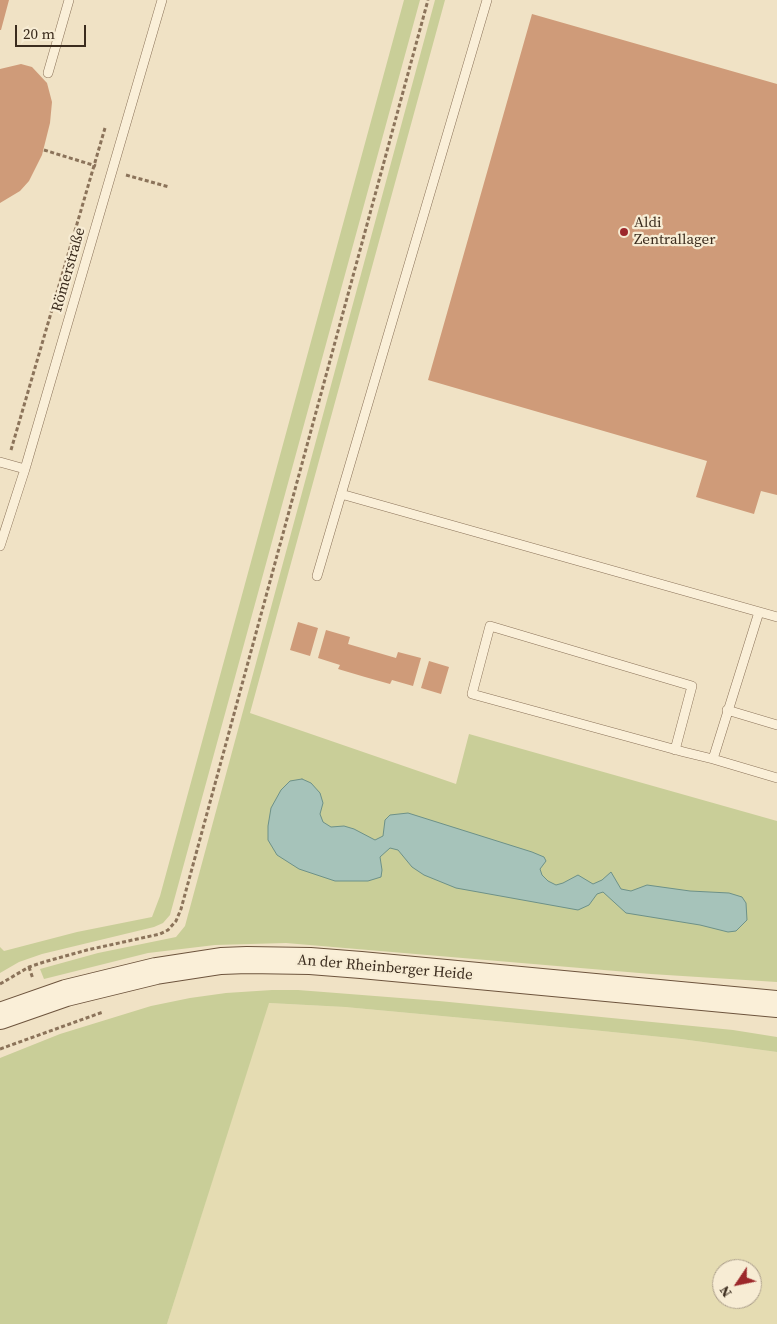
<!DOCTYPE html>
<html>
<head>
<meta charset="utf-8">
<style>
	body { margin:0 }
	#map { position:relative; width:777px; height:1324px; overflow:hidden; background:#f0e2c5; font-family:"Source Serif 4",serif }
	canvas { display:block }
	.north { position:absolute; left:712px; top:1259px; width:50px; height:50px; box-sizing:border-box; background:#f7ecd4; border:1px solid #ac9f8b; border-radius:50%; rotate:236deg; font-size:14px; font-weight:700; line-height:20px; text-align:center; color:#3b2c1e }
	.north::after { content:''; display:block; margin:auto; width:18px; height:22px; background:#9c282b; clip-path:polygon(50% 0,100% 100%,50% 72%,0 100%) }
	.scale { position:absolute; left:15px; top:25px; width:71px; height:22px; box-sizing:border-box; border:2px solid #3b2c1e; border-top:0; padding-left:6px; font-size:15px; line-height:18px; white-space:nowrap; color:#3b2c1e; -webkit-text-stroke:4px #f7ecd4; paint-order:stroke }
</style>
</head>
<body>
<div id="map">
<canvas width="777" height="1324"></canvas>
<div class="north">N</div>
<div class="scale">20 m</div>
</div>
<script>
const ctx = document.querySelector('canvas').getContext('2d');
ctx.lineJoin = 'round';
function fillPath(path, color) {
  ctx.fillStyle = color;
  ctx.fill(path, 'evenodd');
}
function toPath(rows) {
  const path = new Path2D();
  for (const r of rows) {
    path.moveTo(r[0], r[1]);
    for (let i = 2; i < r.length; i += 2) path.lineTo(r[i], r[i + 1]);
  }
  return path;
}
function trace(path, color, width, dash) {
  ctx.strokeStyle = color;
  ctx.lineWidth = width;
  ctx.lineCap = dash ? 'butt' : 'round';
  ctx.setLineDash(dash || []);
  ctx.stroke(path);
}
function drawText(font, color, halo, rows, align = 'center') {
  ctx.font = font + ' "Source Serif 4",serif';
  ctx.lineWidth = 4.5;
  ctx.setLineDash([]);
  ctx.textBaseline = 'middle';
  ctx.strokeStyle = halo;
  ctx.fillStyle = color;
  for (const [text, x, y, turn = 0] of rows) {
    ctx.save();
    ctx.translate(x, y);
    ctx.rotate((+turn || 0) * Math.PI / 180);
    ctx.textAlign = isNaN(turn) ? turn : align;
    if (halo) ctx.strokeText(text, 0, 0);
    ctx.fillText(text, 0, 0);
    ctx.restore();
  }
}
const farmland = toPath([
	[268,1003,345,1007,592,1030,681,1039,777,1052,777,1324,167,1324],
	[722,1269,752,1269,752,1299,722,1299]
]);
const green = toPath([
	[404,0,420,0,170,915,163,923,154,927,42,954,19,962,0,973,0,947,4,951,77,932,152,917,160,896],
	[435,0,445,0,250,713,456,784,469,734,777,821,777,982,651,974,286,943,215,945,148,953,44,979,40,969,98,953,176,937,185,926],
	[272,990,298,990,439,1001,733,1030,777,1037,777,1052,681,1039,592,1030,345,1007,269,1003,167,1324,0,1324,0,1058,60,1034,151,1006,190,998,226,993]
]);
const water = toPath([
	[302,779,311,783,320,793,323,803,320,814,323,822,331,827,344,826,354,829,375,840,383,836,385,820,390,815,408,813,532,852,544,857,546,861,540,869,542,875,548,881,556,885,563,883,578,875,593,884,602,880,611,872,621,889,631,891,647,885,690,891,729,893,742,897,746,903,747,920,736,931,728,932,700,925,626,913,603,892,597,894,589,905,578,910,456,888,424,875,412,867,398,850,390,848,380,857,382,870,381,877,368,881,335,881,299,869,277,855,268,840,268,826,271,808,281,790,290,781,302,779]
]);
const building = toPath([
	[0,0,9,0,1,30,0,30],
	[532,14,777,84,777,495,761,491,754,514,696,497,707,461,428,380],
	[21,64,32,67,47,83,52,102,50,123,42,155,29,181,20,191,0,203,0,69],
	[298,622,318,628,310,656,290,650],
	[326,630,350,637,348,644,396,658,398,652,421,658,413,686,392,680,390,684,365,677,338,669,340,665,318,658],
	[429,661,449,667,441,694,421,688]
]);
const path = toPath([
	[44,150,96,166],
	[126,175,169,187],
	[11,450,105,128],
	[29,967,33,979],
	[0,984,29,967,44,962,87,950,160,934,168,930,176,921,181,909,428,0],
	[0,1049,103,1012]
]);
const lane = toPath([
	[48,73,69,0],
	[0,462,25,469],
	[341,494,777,617],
	[0,546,25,469,162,0],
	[317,576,487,0],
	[759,612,713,759,777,778],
	[727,710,777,725],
	[675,750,692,686,490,626,472,694,684,752,713,759]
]);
const secondary = toPath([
	[0,1016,66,993,156,971,221,961,247,960,310,961,361,965,777,1004]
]);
const markers = [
	[624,232,5,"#9c282b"]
];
const poiNames = [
	["Aldi",634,223],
	["Zentrallager",634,240]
];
const streetNames = [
	["Römerstraße",69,270,-74],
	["An der Rheinberger Heide",385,968,5]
];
fillPath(farmland, '#e5dcb2');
fillPath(green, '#c9ce98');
fillPath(water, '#a6c3ba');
trace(water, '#6d9188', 1);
fillPath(building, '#cf9b79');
trace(lane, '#8b735a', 10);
trace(secondary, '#6d543d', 28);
trace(path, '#8b735a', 3, [4, 2.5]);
trace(lane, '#faefd8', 9);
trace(secondary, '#faefd8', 26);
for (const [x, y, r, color] of markers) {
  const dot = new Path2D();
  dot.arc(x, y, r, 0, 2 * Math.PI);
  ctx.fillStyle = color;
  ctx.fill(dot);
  trace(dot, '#f7ecd4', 2);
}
drawText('15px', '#3b2c1e', '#f7ecd4', poiNames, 'left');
drawText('15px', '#3b2c1e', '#f7ecd4', streetNames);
</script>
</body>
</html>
